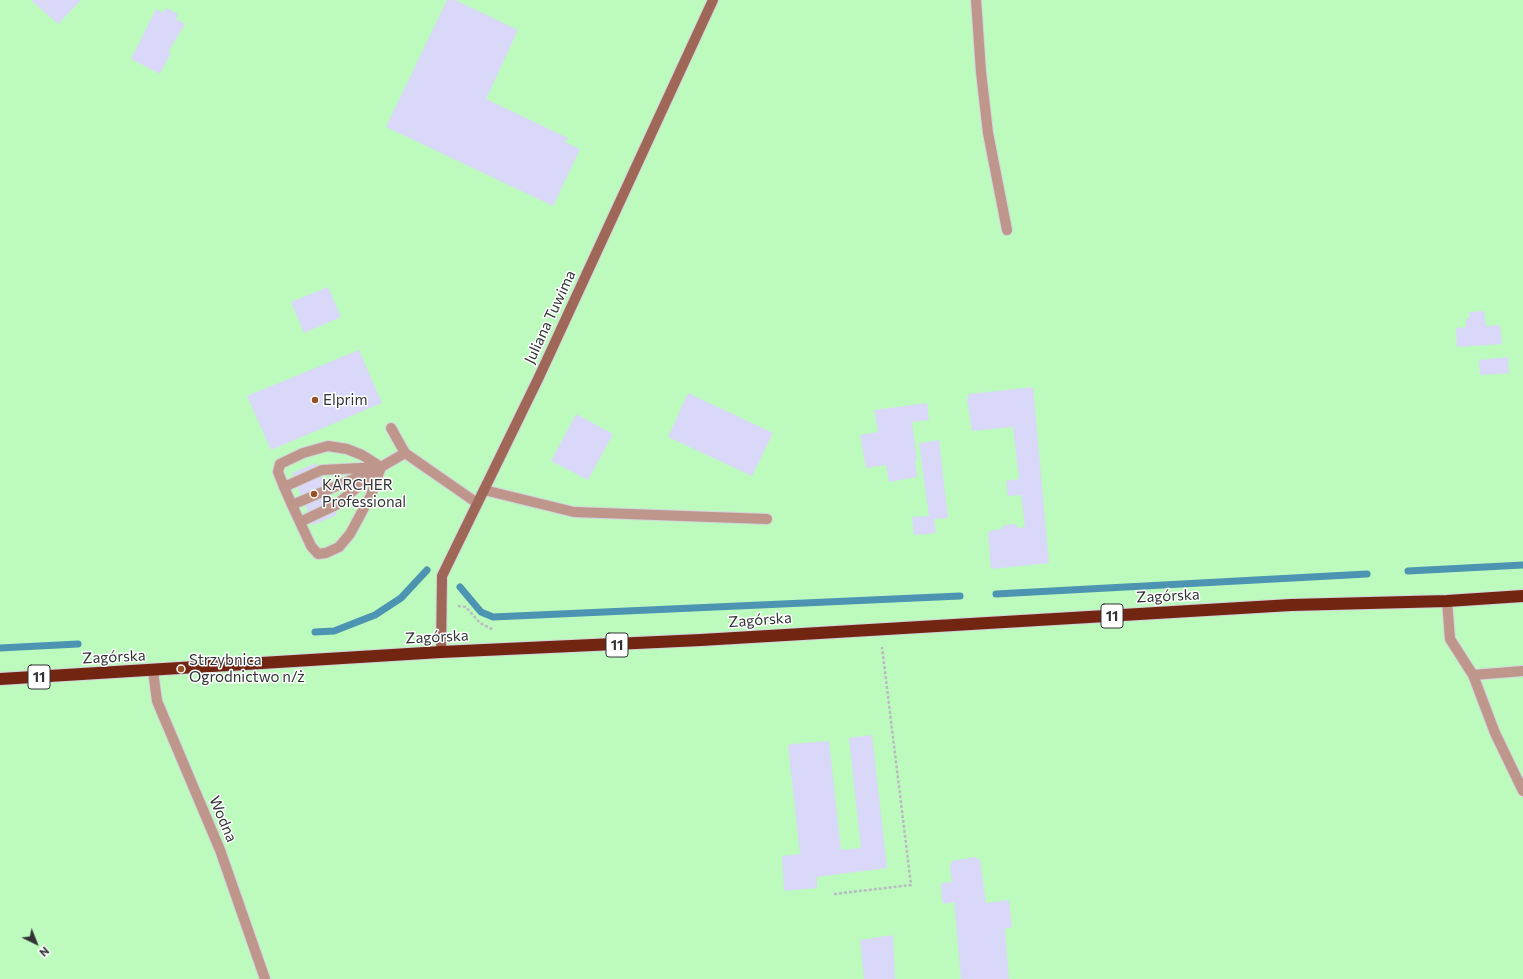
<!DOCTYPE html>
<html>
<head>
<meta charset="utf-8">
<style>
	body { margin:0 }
	#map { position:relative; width:1523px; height:979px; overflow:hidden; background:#f5f7fe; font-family:Commissioner,sans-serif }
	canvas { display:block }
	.north { position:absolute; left:16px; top:923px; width:40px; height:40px; -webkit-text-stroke:3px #fff; paint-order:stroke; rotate:137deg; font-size:11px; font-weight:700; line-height:16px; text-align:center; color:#313235 }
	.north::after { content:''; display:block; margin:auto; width:14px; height:18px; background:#313235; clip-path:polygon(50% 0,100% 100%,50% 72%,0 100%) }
</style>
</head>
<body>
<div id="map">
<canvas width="1523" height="979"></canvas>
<div class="north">N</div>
</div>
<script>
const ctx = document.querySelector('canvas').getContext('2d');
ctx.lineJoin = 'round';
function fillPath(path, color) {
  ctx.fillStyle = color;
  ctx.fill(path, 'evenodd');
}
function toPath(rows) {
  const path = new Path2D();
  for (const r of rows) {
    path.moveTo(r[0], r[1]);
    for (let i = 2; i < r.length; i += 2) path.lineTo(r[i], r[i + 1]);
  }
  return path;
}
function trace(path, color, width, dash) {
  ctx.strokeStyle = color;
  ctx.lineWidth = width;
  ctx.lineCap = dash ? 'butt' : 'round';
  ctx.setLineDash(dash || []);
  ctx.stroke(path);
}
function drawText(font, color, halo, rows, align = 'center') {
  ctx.font = font + ' Commissioner,sans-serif';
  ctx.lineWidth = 3;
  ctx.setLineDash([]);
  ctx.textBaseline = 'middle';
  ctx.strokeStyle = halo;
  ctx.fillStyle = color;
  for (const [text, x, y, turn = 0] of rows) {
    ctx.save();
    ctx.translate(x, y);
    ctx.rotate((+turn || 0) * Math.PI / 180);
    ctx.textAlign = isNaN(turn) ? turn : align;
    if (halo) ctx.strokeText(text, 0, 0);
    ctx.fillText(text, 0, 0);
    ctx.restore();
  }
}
const green = toPath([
	[0,0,1523,0,1523,979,0,979]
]);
const stream = toPath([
	[1408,571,1523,565],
	[460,587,481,612,493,617,960,596],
	[996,594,1367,574],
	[315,632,334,631,375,615,401,598,427,570],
	[0,648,78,644]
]);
const building = toPath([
	[33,0,81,0,58,24,32,1],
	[447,0,455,0,518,30,486,99,568,138,565,142,580,149,553,206,386,127],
	[166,8,178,14,176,19,185,24,168,52,171,53,160,74,131,59,156,9,163,13],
	[328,287,341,317,304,333,291,302],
	[1484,311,1486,326,1500,325,1502,344,1457,347,1456,328,1466,327,1466,319,1470,318,1469,312],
	[359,350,382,403,271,450,247,396],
	[1508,357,1509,373,1480,375,1479,360],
	[1033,387,1049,563,991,569,988,533,990,531,1001,529,1004,525,1016,524,1018,528,1025,527,1021,495,1008,496,1006,481,1019,479,1013,427,972,431,967,399,969,394],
	[688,393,773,433,752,476,668,437],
	[927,403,929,420,912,422,917,461,915,461,917,477,889,482,886,465,866,468,860,435,878,432,874,410],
	[576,414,613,434,588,480,551,461],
	[939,440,948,518,934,519,936,533,914,535,912,517,929,516,919,443],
	[316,463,337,515,313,525,292,473],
	[872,735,887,868,817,877,817,888,784,891,782,856,800,854,788,746,791,744,829,741,841,850,861,848,849,738],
	[975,857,980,860,986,903,1009,900,1012,927,1005,929,1009,979,961,979,954,902,944,904,942,901,941,883,952,882,950,865,952,861],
	[893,935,895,979,864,979,860,940]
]);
const path = toPath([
	[458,606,466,607,480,623,494,630],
	[834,894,911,885,882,647]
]);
const lane = toPath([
	[976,0,981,72,988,133,1007,230],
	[391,428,405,453,477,503],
	[381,467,322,470,284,487,292,505,381,467,405,453],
	[284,487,278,472,280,464,303,453,328,446,347,449,362,455,381,467],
	[484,490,574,512,767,519],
	[292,505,311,546,318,554,326,553,339,547,350,534,371,495,381,467],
	[300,522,336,505,374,473],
	[1447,601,1450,639,1473,675,1523,671],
	[1473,675,1495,733,1523,791]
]);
const street = toPath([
	[153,671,157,701,220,850,265,979]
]);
const secondary = toPath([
	[441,652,442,576,539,377,713,0]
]);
const highway = toPath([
	[0,679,441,652,701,640,1291,605,1447,601,1523,596]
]);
const markers = [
	[315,400,4,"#965126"],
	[314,494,4,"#965126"],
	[181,669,4,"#965126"]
];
const shields = [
	[1112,616,22],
	[617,645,22],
	[39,677,22]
];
const shieldNames = [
	["11",1112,616],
	["11",617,645],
	["11",39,677]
];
const streetNames = [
	["Juliana Tuwima",550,317,-65],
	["Zagórska",1168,596,-3],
	["Zagórska",760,620,-4],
	["Zagórska",437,637,-3],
	["Zagórska",114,657,-3],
	["Wodna",223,819,67]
];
const poiNames = [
	["Elprim",323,400],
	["KÄRCHER",322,485],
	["Professional",322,502],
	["Strzybnica",189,660],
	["Ogrodnictwo n/ż",189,677]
];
fillPath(green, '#bdfabe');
trace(stream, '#4c94b2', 7);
fillPath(building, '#dad8f9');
trace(lane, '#d2d4da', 12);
trace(street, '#d2d4da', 12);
trace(secondary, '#d2d4da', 12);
trace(highway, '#d2d4da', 14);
trace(path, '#b9bbc1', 2.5, [3, 2]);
trace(lane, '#be968c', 10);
trace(street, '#be968c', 10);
trace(secondary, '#9f6758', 10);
trace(highway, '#722611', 12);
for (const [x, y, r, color] of markers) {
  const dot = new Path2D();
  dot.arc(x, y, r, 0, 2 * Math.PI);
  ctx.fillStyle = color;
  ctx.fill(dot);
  trace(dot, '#fff', 1.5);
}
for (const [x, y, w] of shields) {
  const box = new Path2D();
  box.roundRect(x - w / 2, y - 12, w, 24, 3);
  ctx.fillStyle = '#fff';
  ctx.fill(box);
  trace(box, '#313235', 1);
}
drawText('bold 14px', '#313235', null, shieldNames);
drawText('15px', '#313235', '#fff', streetNames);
drawText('15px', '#313235', '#fff', poiNames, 'left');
</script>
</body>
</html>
